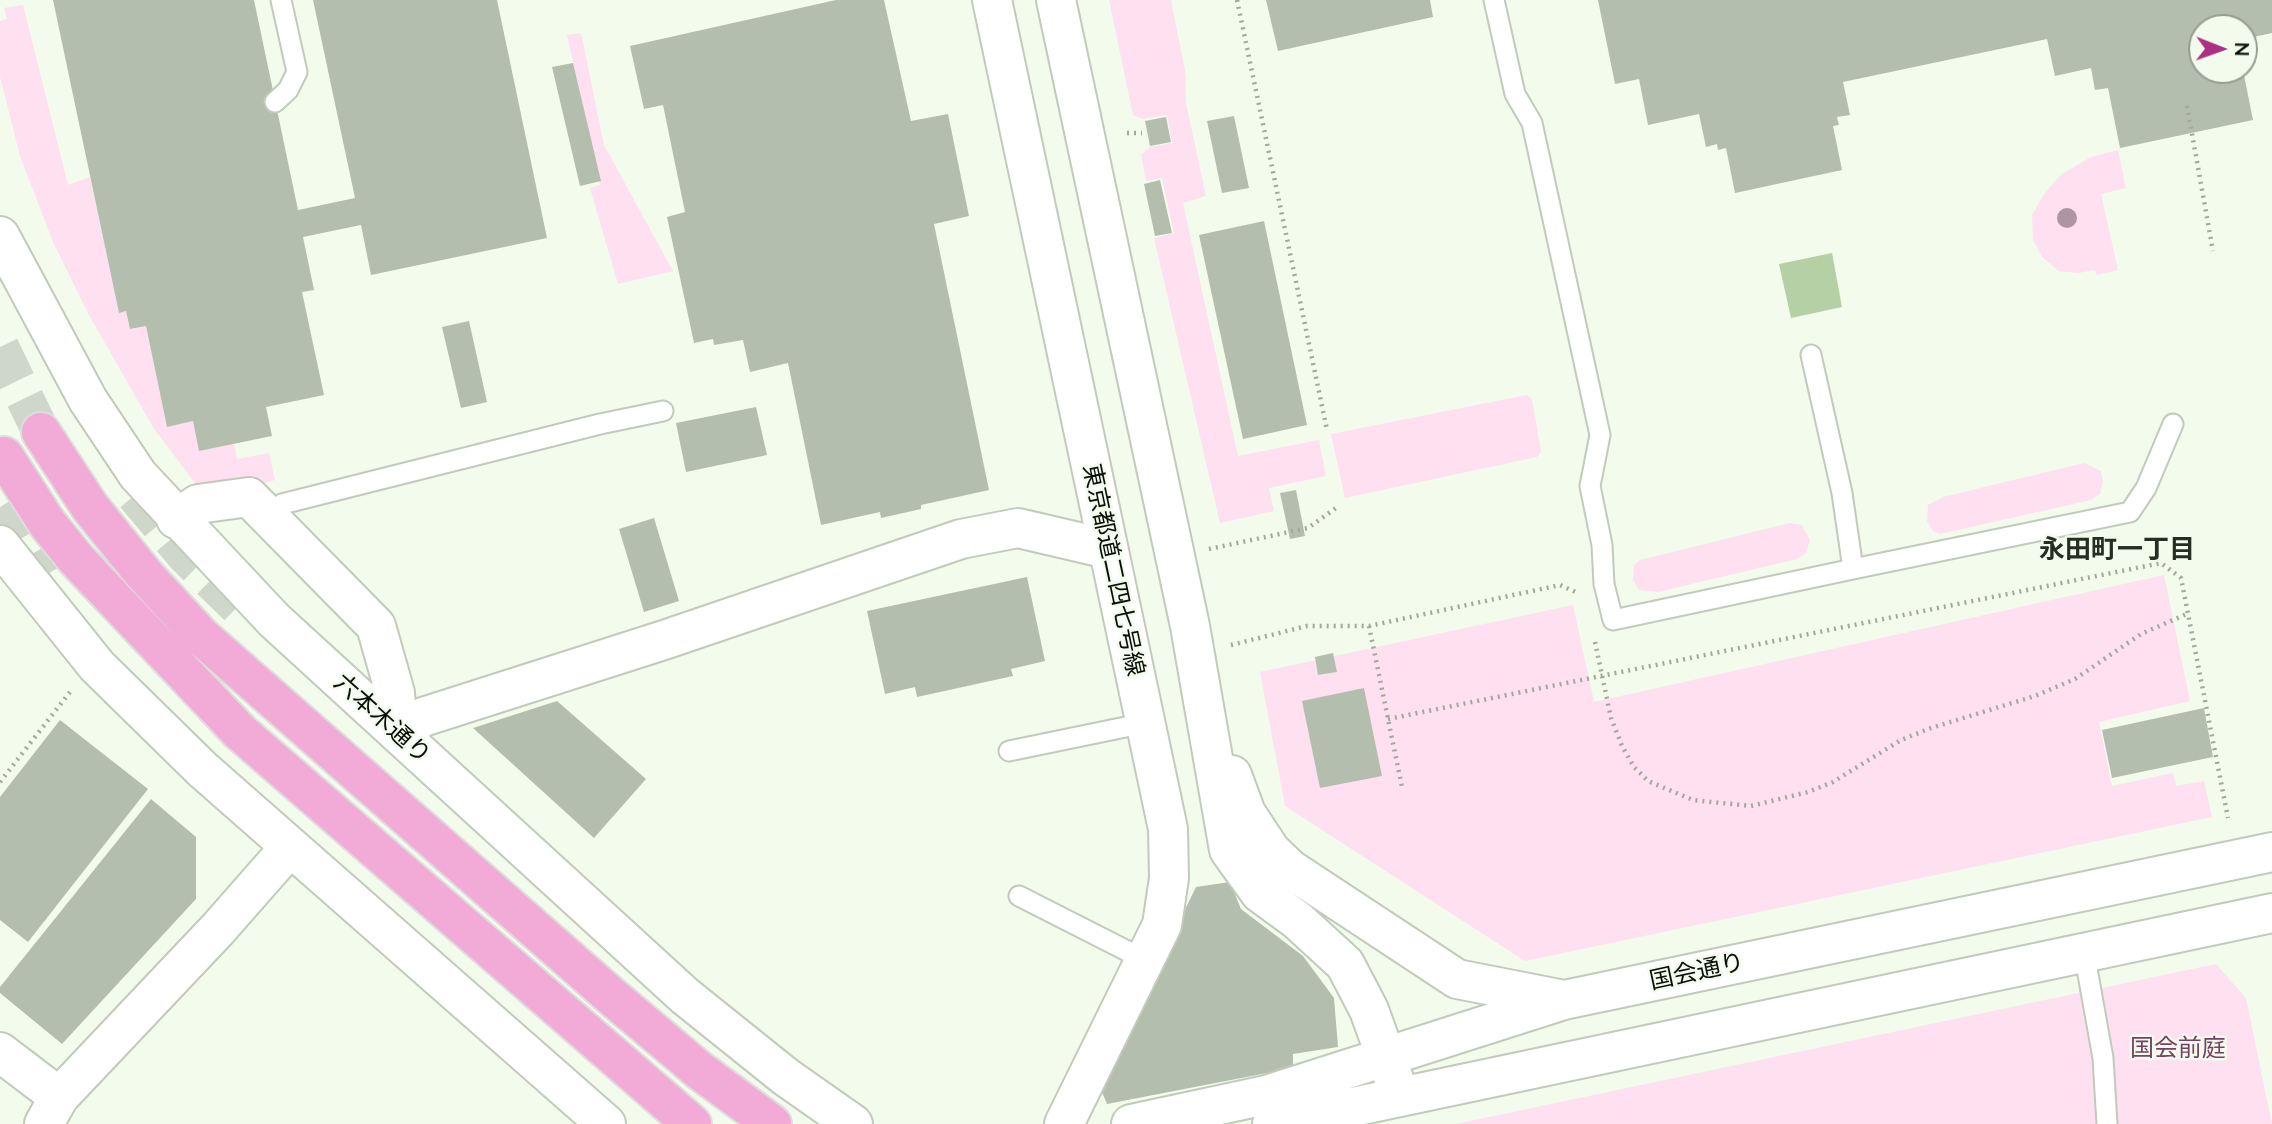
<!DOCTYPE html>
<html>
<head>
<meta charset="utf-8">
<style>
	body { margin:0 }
	#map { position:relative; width:2272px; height:1124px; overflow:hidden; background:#f2fbec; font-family:Mulish,sans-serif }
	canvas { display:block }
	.north { position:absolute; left:2188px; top:14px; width:70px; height:70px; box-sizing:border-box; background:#f2fbec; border:2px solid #959c91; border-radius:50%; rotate:91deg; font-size:19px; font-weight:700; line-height:28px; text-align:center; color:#0a0d08 }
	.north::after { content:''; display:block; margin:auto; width:24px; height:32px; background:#aa3185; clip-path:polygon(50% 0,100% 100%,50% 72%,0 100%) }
</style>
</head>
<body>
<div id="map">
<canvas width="2272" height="1124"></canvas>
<div class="north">N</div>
</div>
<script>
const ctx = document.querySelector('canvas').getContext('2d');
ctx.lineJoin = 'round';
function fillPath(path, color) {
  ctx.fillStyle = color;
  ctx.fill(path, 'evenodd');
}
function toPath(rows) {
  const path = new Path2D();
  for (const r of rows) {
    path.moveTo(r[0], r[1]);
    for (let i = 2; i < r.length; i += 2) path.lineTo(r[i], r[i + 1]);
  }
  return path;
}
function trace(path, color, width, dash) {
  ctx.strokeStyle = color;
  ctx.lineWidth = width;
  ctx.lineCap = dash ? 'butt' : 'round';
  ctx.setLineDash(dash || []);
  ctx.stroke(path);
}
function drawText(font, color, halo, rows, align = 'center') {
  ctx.font = font + ' Mulish,"Noto Sans JP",sans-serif';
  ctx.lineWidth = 5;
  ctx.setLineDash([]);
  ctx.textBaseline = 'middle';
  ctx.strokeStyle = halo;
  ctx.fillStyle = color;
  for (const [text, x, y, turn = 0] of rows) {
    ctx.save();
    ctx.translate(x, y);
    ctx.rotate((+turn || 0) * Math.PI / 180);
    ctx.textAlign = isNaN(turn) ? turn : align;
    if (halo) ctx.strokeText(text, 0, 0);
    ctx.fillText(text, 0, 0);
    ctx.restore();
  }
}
const green = toPath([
	[1109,0,1171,0,1185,70,1186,103,1206,196,1183,203,1238,456,1319,440,1326,476,1269,488,1274,511,1220,523,1154,238,1174,233,1162,178,1146,181,1141,155,1150,147,1172,143,1167,115,1143,119,1133,115],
	[23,5,68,185,90,177,119,312,126,311,130,329,146,326,167,426,193,421,234,443,237,459,269,453,275,480,244,488,196,484,154,429,89,315,53,242,20,156,0,77,0,21,7,19,4,8],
	[581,33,604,145,673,271,618,284,590,188,600,185,567,35],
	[2118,150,2126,188,2101,194,2118,270,2097,275,2095,270,2078,273,2059,271,2042,257,2033,240,2032,215,2044,194,2062,174,2091,157],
	[1527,395,1532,399,1541,451,1537,457,1345,498,1331,434],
	[2084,463,2101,471,2103,481,2100,494,2091,500,1940,534,1933,531,1927,521,1928,505,1943,497],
	[1790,523,1802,525,1810,540,1806,553,1797,559,1658,592,1639,590,1633,580,1634,565,1640,560],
	[2164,575,2190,701,2099,722,2112,786,2173,773,2176,786,2204,781,2212,817,1525,961,1285,806,1260,672,1573,605,1594,702],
	[2216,964,2246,998,2272,1124,1456,1124]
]);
const water = toPath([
	[1832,253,1842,307,1791,318,1779,264]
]);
const building = toPath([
	[53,0,254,0,298,210,355,198,313,0,497,0,547,238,371,275,361,225,303,237,314,290,302,292,324,395,266,407,272,436,199,451,193,421,167,427,146,326,130,329,126,311,119,313],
	[836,0,884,0,911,121,948,114,969,216,934,224,989,490,921,505,921,509,881,518,880,512,821,525,788,363,750,372,743,340,714,345,713,339,694,343,667,217,685,212,663,105,644,109,630,46],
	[1266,0,1430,0,1433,17,1278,51],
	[1598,0,2272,0,2272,33,2249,38,2253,54,2244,56,2244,28,2202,28,2202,70,2243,70,2253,120,2120,148,2108,88,2095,90,2091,68,2055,76,2047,39,1843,82,1850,115,1837,117,1839,125,1833,126,1842,170,1735,193,1726,148,1718,150,1717,144,1706,147,1699,114,1648,125,1639,79,1615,84],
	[573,63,601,181,580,186,552,67],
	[1234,116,1249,188,1222,193,1207,121],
	[1166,117,1171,142,1150,146,1145,121],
	[1160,180,1172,233,1155,236,1144,184],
	[1264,221,1307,425,1243,439,1199,235],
	[469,321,487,402,461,408,442,327],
	[756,407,767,455,686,472,676,423],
	[1296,490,1305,536,1290,539,1280,493],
	[654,518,679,601,644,612,619,529],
	[1027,577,1045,661,1011,669,1013,676,917,697,915,687,885,694,867,611],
	[1333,653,1337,672,1318,675,1315,657],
	[1364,688,1382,776,1320,788,1302,701],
	[557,701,646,779,594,838,473,728],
	[2204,708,2213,757,2112,778,2102,730],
	[60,720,148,789,28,942,0,920,0,797],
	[151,799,196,837,196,899,62,1044,0,993,0,987],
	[1230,882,1241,909,1303,956,1334,998,1338,1047,1293,1054,1293,1068,1107,1104,1099,1085,1196,887]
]);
const motorwayTunnel = toPath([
	[0,347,41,432],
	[135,495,186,556,246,615],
	[0,507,43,577]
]);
const path = toPath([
	[1237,0,1327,430],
	[2187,106,2213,251],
	[1127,133,1142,133],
	[1209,549,1308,528,1336,508],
	[1369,626,1402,787],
	[1595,642,1611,718,1622,746,1634,767,1648,781,1693,800,1751,806,1808,792,1833,782,1901,740,1931,728,2035,696,2075,679,2141,634,2189,613],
	[1231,645,1307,626,1369,626,1560,585,1578,593],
	[1388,719,2161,563,2181,578,2228,818],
	[0,782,70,692]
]);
const service = toPath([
	[1494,0,1515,94,1532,123,1600,435,1590,486,1602,545,1604,584,1613,620,1853,569],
	[275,102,288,90,297,72,281,0],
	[1811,355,1842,493,1853,569,2130,512,2146,488,2173,424],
	[268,517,282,504,600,424,663,411],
	[1009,751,1145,723],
	[1019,896,1145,960],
	[2084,952,2103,1058,2107,1124]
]);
const minor = toPath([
	[176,519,198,504,249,497,376,626,395,693,398,733,423,717,664,640,961,539,1018,528,1108,549],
	[0,1052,59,1097],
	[44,1124,59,1097,218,929,290,847]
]);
const secondary = toPath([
	[992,0,1168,829,1169,878,1162,925,1064,1124],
	[1056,0,1190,626,1229,850,1260,893,1297,920,1345,964,1369,1010,1400,1096],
	[0,236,88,400,138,475,274,620,685,996,786,1077,853,1124],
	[0,545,97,666,202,769,606,1124],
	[1232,775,1246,813,1271,851,1290,869,1457,979,1559,999],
	[1131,1124,1266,1095,1564,1000,2272,852],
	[1272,1124,2272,913]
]);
const motorway = toPath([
	[41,432,90,507,143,573,201,636,610,995,699,1070,772,1124],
	[4,456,47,523,76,559,240,732,692,1124]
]);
const trees = [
	[2067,218]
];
const streetNames = [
	["東京都道二四七号線",1113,570,78],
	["六本木通り",382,719,42],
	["国会通り",1697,972,-12]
];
const parkNames = [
	["国会前庭",2178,1049]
];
const neighbourhoodNames = [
	["永田町一丁目",2117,550]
];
fillPath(green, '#fee0f1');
fillPath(water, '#b6d0a6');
fillPath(building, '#b4beaf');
trace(motorwayTunnel, '#cfd7ca', 38, [38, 19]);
trace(service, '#c1cabb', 23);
trace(minor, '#c1cabb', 42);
trace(secondary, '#c1cabb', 42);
trace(motorway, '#dddddc', 42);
trace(path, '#a1a89c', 4.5, [2, 5]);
trace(service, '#fff', 19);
trace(minor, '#fff', 38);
trace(secondary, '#fff', 38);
trace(motorway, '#f2aad6', 38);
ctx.fillStyle = '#af94a1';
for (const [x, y] of trees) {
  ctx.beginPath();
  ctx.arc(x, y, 10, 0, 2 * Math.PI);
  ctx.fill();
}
drawText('24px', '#0a0d08', '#f2fbec', streetNames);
drawText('24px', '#793f64', '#f2fbec', parkNames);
drawText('bold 26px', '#262d22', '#f2fbec', neighbourhoodNames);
</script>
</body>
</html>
